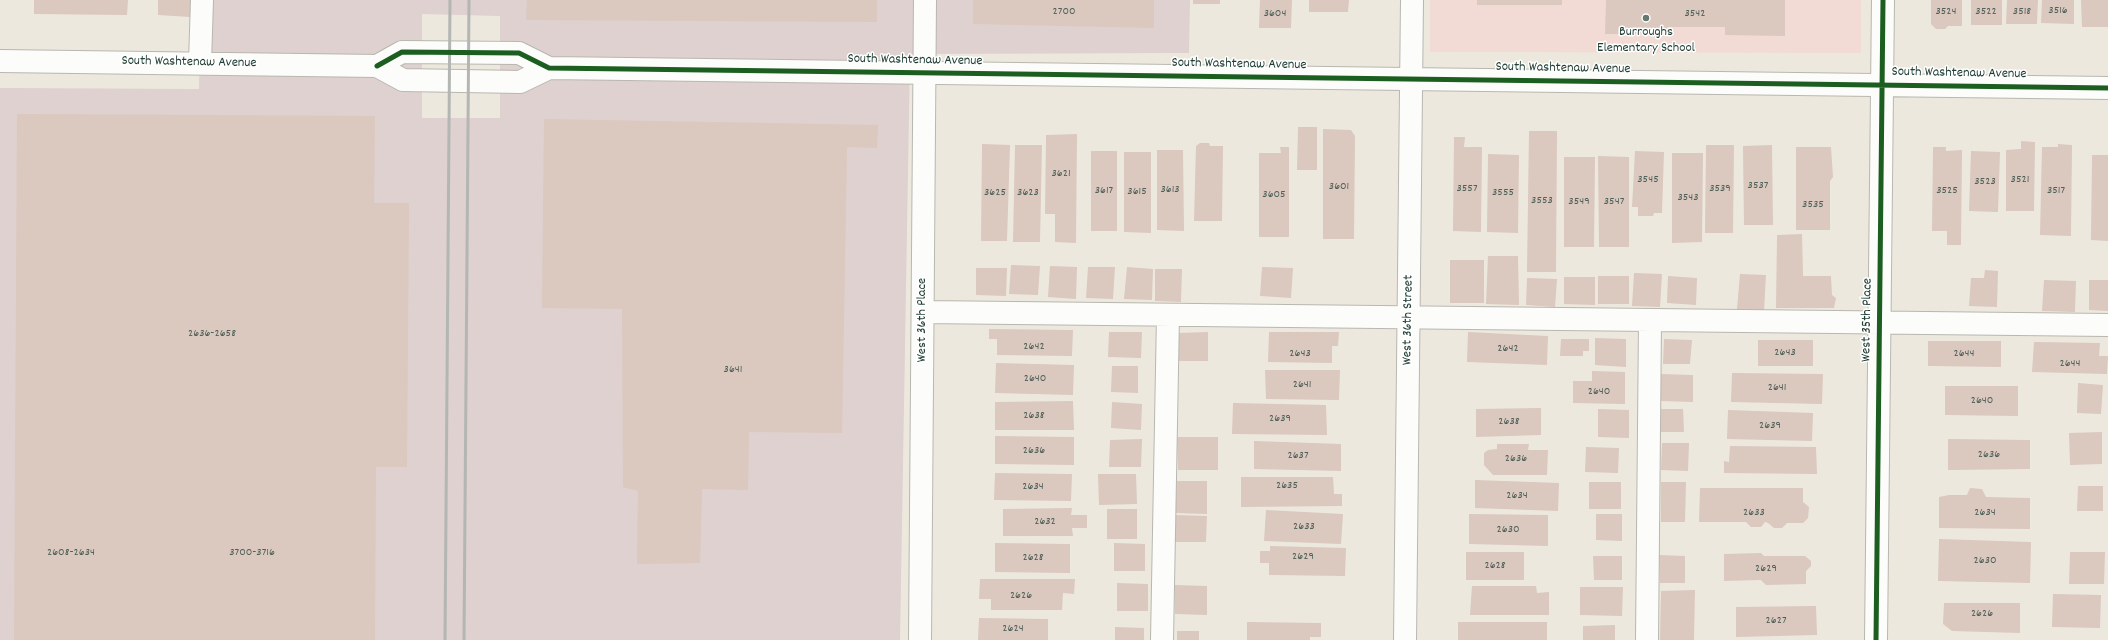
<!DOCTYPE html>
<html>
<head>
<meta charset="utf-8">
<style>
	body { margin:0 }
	canvas { display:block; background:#ede8dd }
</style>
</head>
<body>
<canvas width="2108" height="640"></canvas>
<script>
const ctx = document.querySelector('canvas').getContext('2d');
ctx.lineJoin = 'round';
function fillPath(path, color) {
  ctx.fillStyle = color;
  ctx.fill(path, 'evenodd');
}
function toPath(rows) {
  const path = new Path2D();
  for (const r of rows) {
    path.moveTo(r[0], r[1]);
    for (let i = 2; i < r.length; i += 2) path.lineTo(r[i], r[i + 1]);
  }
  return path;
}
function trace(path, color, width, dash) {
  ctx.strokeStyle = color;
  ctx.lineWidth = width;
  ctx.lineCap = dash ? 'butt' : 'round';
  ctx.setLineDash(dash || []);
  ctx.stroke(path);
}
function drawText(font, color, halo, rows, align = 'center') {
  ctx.font = font + ' Dekko,sans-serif';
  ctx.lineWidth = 3;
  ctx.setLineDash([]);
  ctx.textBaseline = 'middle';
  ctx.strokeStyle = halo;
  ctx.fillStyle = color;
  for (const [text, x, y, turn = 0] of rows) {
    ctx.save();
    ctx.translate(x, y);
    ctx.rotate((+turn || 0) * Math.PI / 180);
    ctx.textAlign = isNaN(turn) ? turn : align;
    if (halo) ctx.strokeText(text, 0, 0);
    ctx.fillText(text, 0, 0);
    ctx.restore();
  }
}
const built = toPath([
	[1430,0,1861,0,1861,53,1430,52]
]);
const industrial = toPath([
	[201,0,1190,0,1189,53,910,54,900,640,0,640,0,88,199,89],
	[422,14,500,16,500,118,422,118]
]);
const building = toPath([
	[34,0,128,0,127,15,34,14],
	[158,0,190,0,190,17,158,15],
	[527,0,877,0,877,22,526,20],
	[973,0,1154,0,1154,28,973,24],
	[1193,0,1220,0,1220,4,1193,4],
	[1260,0,1292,0,1291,28,1259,28],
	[1309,0,1349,0,1348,12,1309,12],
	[1477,0,1562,0,1562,5,1477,5],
	[1606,0,1785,0,1785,36,1725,35,1725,27,1667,27,1668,34,1605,34],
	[1931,0,1962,0,1962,26,1948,26,1945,29,1936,29,1931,24],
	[1971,0,2002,0,2002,25,1971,25],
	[2007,0,2038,0,2037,24,2006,24],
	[2042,0,2074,0,2074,24,2041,23],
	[2081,0,2108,0,2108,27,2082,27],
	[17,114,375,116,374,203,409,203,407,467,376,467,375,640,14,640],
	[544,119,878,125,877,148,847,147,842,433,749,432,748,490,702,489,700,563,637,564,638,491,623,487,622,309,542,308],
	[1298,127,1317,127,1317,170,1297,170],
	[1323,129,1351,130,1355,136,1354,239,1323,239],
	[1529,131,1557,131,1556,272,1527,272],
	[1077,134,1076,243,1055,242,1055,214,1045,214,1046,135],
	[1454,137,1465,137,1464,147,1482,147,1481,232,1453,231],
	[2021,141,2035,142,2034,211,2006,211,2006,150,2021,149],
	[1200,143,1209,143,1210,146,1223,146,1222,221,1194,221,1196,146],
	[982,144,1010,145,1007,241,981,241],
	[2058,144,2072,145,2071,236,2040,235,2042,147,2058,147],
	[1015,145,1042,145,1040,242,1013,242],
	[1706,145,1734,145,1733,233,1705,233],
	[1772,145,1773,225,1744,225,1743,146],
	[1280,147,1289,147,1289,237,1259,237,1259,153,1281,153],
	[1796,147,1831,147,1833,177,1830,181,1830,230,1796,230],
	[1933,147,1946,147,1946,151,1962,150,1961,245,1947,245,1947,231,1932,231],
	[1157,150,1183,150,1184,231,1157,230],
	[1091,151,1117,151,1117,231,1091,231],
	[1635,151,1664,152,1662,213,1654,213,1653,216,1638,216,1638,207,1632,207],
	[1971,151,2000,152,1998,212,1969,211],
	[1124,152,1151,152,1151,233,1124,232],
	[1672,153,1703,153,1702,242,1672,243],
	[1488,154,1519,155,1518,233,1487,232],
	[2092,155,2108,155,2108,241,2091,240],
	[1598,156,1629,157,1629,247,1599,247],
	[1564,157,1595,157,1594,247,1564,247],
	[1802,234,1803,276,1831,276,1832,295,1836,298,1834,308,1776,308,1777,235],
	[1488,256,1518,256,1519,305,1486,304],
	[1450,260,1484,260,1484,303,1450,303],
	[1011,265,1040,266,1038,295,1009,294],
	[1050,266,1077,267,1076,299,1048,297],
	[1088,267,1115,267,1113,299,1086,298],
	[1127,267,1153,269,1152,300,1124,299],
	[1262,267,1293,268,1291,298,1260,296],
	[976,268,1007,268,1006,296,976,295],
	[1155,269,1182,269,1181,302,1155,301],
	[1985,270,1998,271,1997,307,1969,306,1971,278,1984,278],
	[1634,273,1662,274,1660,307,1632,306],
	[1740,274,1766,275,1764,311,1737,309],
	[1598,276,1629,276,1629,304,1598,304],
	[1668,276,1697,278,1696,305,1667,303],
	[1564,277,1595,277,1595,305,1564,304],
	[1527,278,1557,279,1555,307,1526,305],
	[2044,280,2076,281,2075,312,2042,311],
	[2089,280,2108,280,2108,311,2089,310],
	[989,329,1073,330,1072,356,997,355,997,339,989,339],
	[1109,332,1142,332,1141,358,1108,357],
	[1208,332,1208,361,1179,361,1178,333],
	[1269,332,1339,332,1338,346,1332,346,1332,363,1268,362],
	[1468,332,1548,336,1547,365,1467,362],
	[1595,338,1626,339,1626,367,1595,365],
	[1561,339,1589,339,1589,351,1583,351,1583,356,1560,356],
	[1664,339,1692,340,1690,364,1663,364],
	[1758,340,1813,340,1813,366,1758,366],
	[1928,341,2001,341,2001,367,1928,366],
	[2034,342,2100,343,2099,356,2108,356,2107,374,2032,372],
	[996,363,1074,365,1073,395,995,393],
	[1112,366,1138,366,1138,393,1111,392],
	[1265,370,1340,370,1339,400,1266,399],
	[1592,371,1625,372,1625,404,1573,403,1573,381,1592,381],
	[1732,373,1823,374,1822,404,1731,402],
	[1660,374,1693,375,1693,402,1660,401],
	[2078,383,2103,385,2101,414,2077,413],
	[1945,386,2018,386,2018,416,1945,415],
	[1073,401,1074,430,995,430,995,402],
	[1112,402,1142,404,1141,430,1111,428],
	[1233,403,1326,405,1327,435,1232,434],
	[1541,408,1541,435,1476,437,1476,409],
	[1598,409,1629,410,1629,438,1598,437],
	[1660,409,1683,409,1684,432,1660,432],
	[1728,410,1813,413,1812,441,1727,439],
	[2102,432,2102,464,2070,465,2069,433],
	[995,436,1074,437,1074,465,995,464],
	[1177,437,1218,437,1218,470,1178,470],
	[1142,439,1141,467,1109,467,1110,440],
	[1948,439,2030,440,2030,469,1948,470],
	[1254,441,1341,444,1341,471,1254,469],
	[1662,443,1689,443,1688,471,1661,470],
	[1497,444,1529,444,1528,450,1548,450,1547,475,1493,475,1484,465,1484,453,1488,450,1497,449],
	[1730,446,1816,447,1817,474,1724,473,1724,461,1729,462],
	[1586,447,1619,448,1618,473,1585,472],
	[995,473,1072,474,1071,501,994,500],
	[1098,474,1136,474,1137,504,1099,505],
	[1241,477,1333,477,1334,494,1342,494,1342,506,1241,507],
	[1475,480,1559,483,1558,511,1475,508],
	[1177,481,1207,481,1207,514,1175,513],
	[1589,482,1621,482,1621,509,1589,509],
	[1661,482,1686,482,1685,522,1661,522],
	[2078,486,2103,486,2103,511,2077,511],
	[1700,488,1803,488,1803,502,1809,507,1808,518,1803,523,1787,523,1782,528,1774,528,1768,523,1765,522,1761,527,1751,527,1746,522,1699,522],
	[1970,488,1982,489,1986,497,2030,498,2030,529,1939,528,1939,497,1949,495,1967,495],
	[1072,508,1071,515,1087,515,1087,528,1072,528,1073,536,1003,536,1003,509],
	[1107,509,1137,509,1137,539,1107,539],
	[1266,510,1343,514,1341,544,1264,541],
	[1469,514,1548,515,1548,546,1469,544],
	[1596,514,1622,514,1622,541,1596,540],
	[1175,515,1207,516,1206,542,1175,542],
	[1939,539,2031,542,2030,583,1938,581],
	[995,543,1070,544,1070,573,995,572],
	[1114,543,1145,544,1145,571,1114,571],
	[1270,546,1346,548,1345,576,1269,575,1269,563,1260,563,1260,551,1270,551],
	[1466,552,1524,552,1524,580,1466,580],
	[2070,552,2105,552,2104,584,2069,584],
	[1761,553,1764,556,1805,556,1811,561,1811,566,1806,571,1806,584,1766,585,1761,580,1724,581,1724,554],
	[1659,555,1685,556,1685,583,1660,583],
	[1593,556,1622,556,1622,580,1594,580],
	[980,579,1075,579,1074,594,1063,593,1062,610,991,610,991,599,979,599],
	[1117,583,1148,584,1148,611,1117,611],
	[1175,585,1207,586,1207,615,1175,614],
	[1472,586,1536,586,1537,593,1549,592,1549,615,1470,615],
	[1580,587,1623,587,1622,616,1580,615],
	[1695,590,1694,640,1660,640,1661,591],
	[2053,594,2101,595,2100,628,2052,627],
	[1944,603,2020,603,2020,633,1952,631,1943,624],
	[1816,606,1817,635,1736,637,1736,607],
	[979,618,1048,619,1048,640,978,640],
	[1247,622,1321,623,1321,637,1310,637,1310,640,1247,640],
	[1458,622,1547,622,1547,640,1458,640],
	[1615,625,1615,640,1583,640,1583,626],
	[1115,627,1144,628,1144,640,1115,640],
	[1177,631,1199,631,1199,640,1177,640]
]);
const minor = toPath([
	[0,61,377,66,403,80,520,82,549,68],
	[200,63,202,0],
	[377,66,402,52,519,53,549,68,2108,88],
	[923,312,2108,325],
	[920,640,925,0],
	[1162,640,1168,315],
	[1405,640,1412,0],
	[1647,640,1650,321],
	[1876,640,1883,0]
]);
const rail = toPath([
	[445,640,450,0],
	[464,640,469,0]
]);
const cycleway = toPath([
	[377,66,402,52,519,53,549,68,2108,88],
	[1876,640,1883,0]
]);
const markers = [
	[1646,18,4,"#67796f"]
];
const numberNames = [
	["3516",2058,11],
	["2700",1064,12],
	["3524",1946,12],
	["3522",1986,12],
	["3518",2022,12],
	["3604",1275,14],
	["3542",1695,14],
	["3621",1061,174],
	["3545",1648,180],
	["3521",2020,180],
	["3523",1985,182],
	["3537",1758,186],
	["3601",1339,187],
	["3557",1467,189],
	["3539",1720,189],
	["3613",1170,190],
	["3617",1104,191],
	["3525",1947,191],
	["3517",2056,191],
	["3615",1137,192],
	["3625",995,193],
	["3623",1028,193],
	["3555",1503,193],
	["3605",1274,195],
	["3543",1688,198],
	["3553",1542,201],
	["3549",1579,202],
	["3547",1614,202],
	["3535",1813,205],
	["2636-2658",212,334],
	["2642",1034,347],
	["2642",1508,349],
	["2643",1785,353],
	["2643",1300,354],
	["2644",1964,354],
	["2644",2070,364],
	["3641",733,370],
	["2640",1035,379],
	["2641",1302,385],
	["2641",1777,388],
	["2640",1599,392],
	["2640",1982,401],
	["2638",1034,416],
	["2639",1280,419],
	["2638",1509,422],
	["2639",1770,426],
	["2636",1034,451],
	["2636",1989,455],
	["2637",1298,456],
	["2636",1516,459],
	["2635",1287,486],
	["2634",1033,487],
	["2634",1517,496],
	["2633",1754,513],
	["2634",1985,513],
	["2632",1045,522],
	["2633",1304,527],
	["2630",1508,530],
	["2608-2634",71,553],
	["3700-3716",252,553],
	["2629",1303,557],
	["2628",1033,558],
	["2630",1985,561],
	["2628",1495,566],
	["2629",1766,569],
	["2626",1021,596],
	["2626",1982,614],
	["2627",1776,621],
	["2624",1013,629]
];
const poiNames = [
	["Burroughs",1646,33],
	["Elementary School",1646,49]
];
const streetNames = [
	["South Washtenaw Avenue",915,61,1],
	["South Washtenaw Avenue",189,63,1],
	["South Washtenaw Avenue",1239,65,1],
	["South Washtenaw Avenue",1563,69,1],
	["South Washtenaw Avenue",1959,74,1],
	["West 36th Place",923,320,-90],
	["West 36th Street",1409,320,-89],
	["West 35th Place",1868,320,-89]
];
fillPath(built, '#f2dbd4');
fillPath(industrial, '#ded1cf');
fillPath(building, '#dbc8bf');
trace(minor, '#b8b7b0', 24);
trace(minor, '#fcfcfa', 22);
trace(rail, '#b3b6b3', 3);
trace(cycleway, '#1b5e20', 5);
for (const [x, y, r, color] of markers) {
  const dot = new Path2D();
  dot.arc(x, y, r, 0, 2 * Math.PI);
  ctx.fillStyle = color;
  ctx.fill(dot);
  trace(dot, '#fff', 1.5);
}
drawText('12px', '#4e6057', null, numberNames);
drawText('14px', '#1f3d34', '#fff', poiNames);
drawText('14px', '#1f3d34', '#fff', streetNames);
</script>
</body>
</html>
